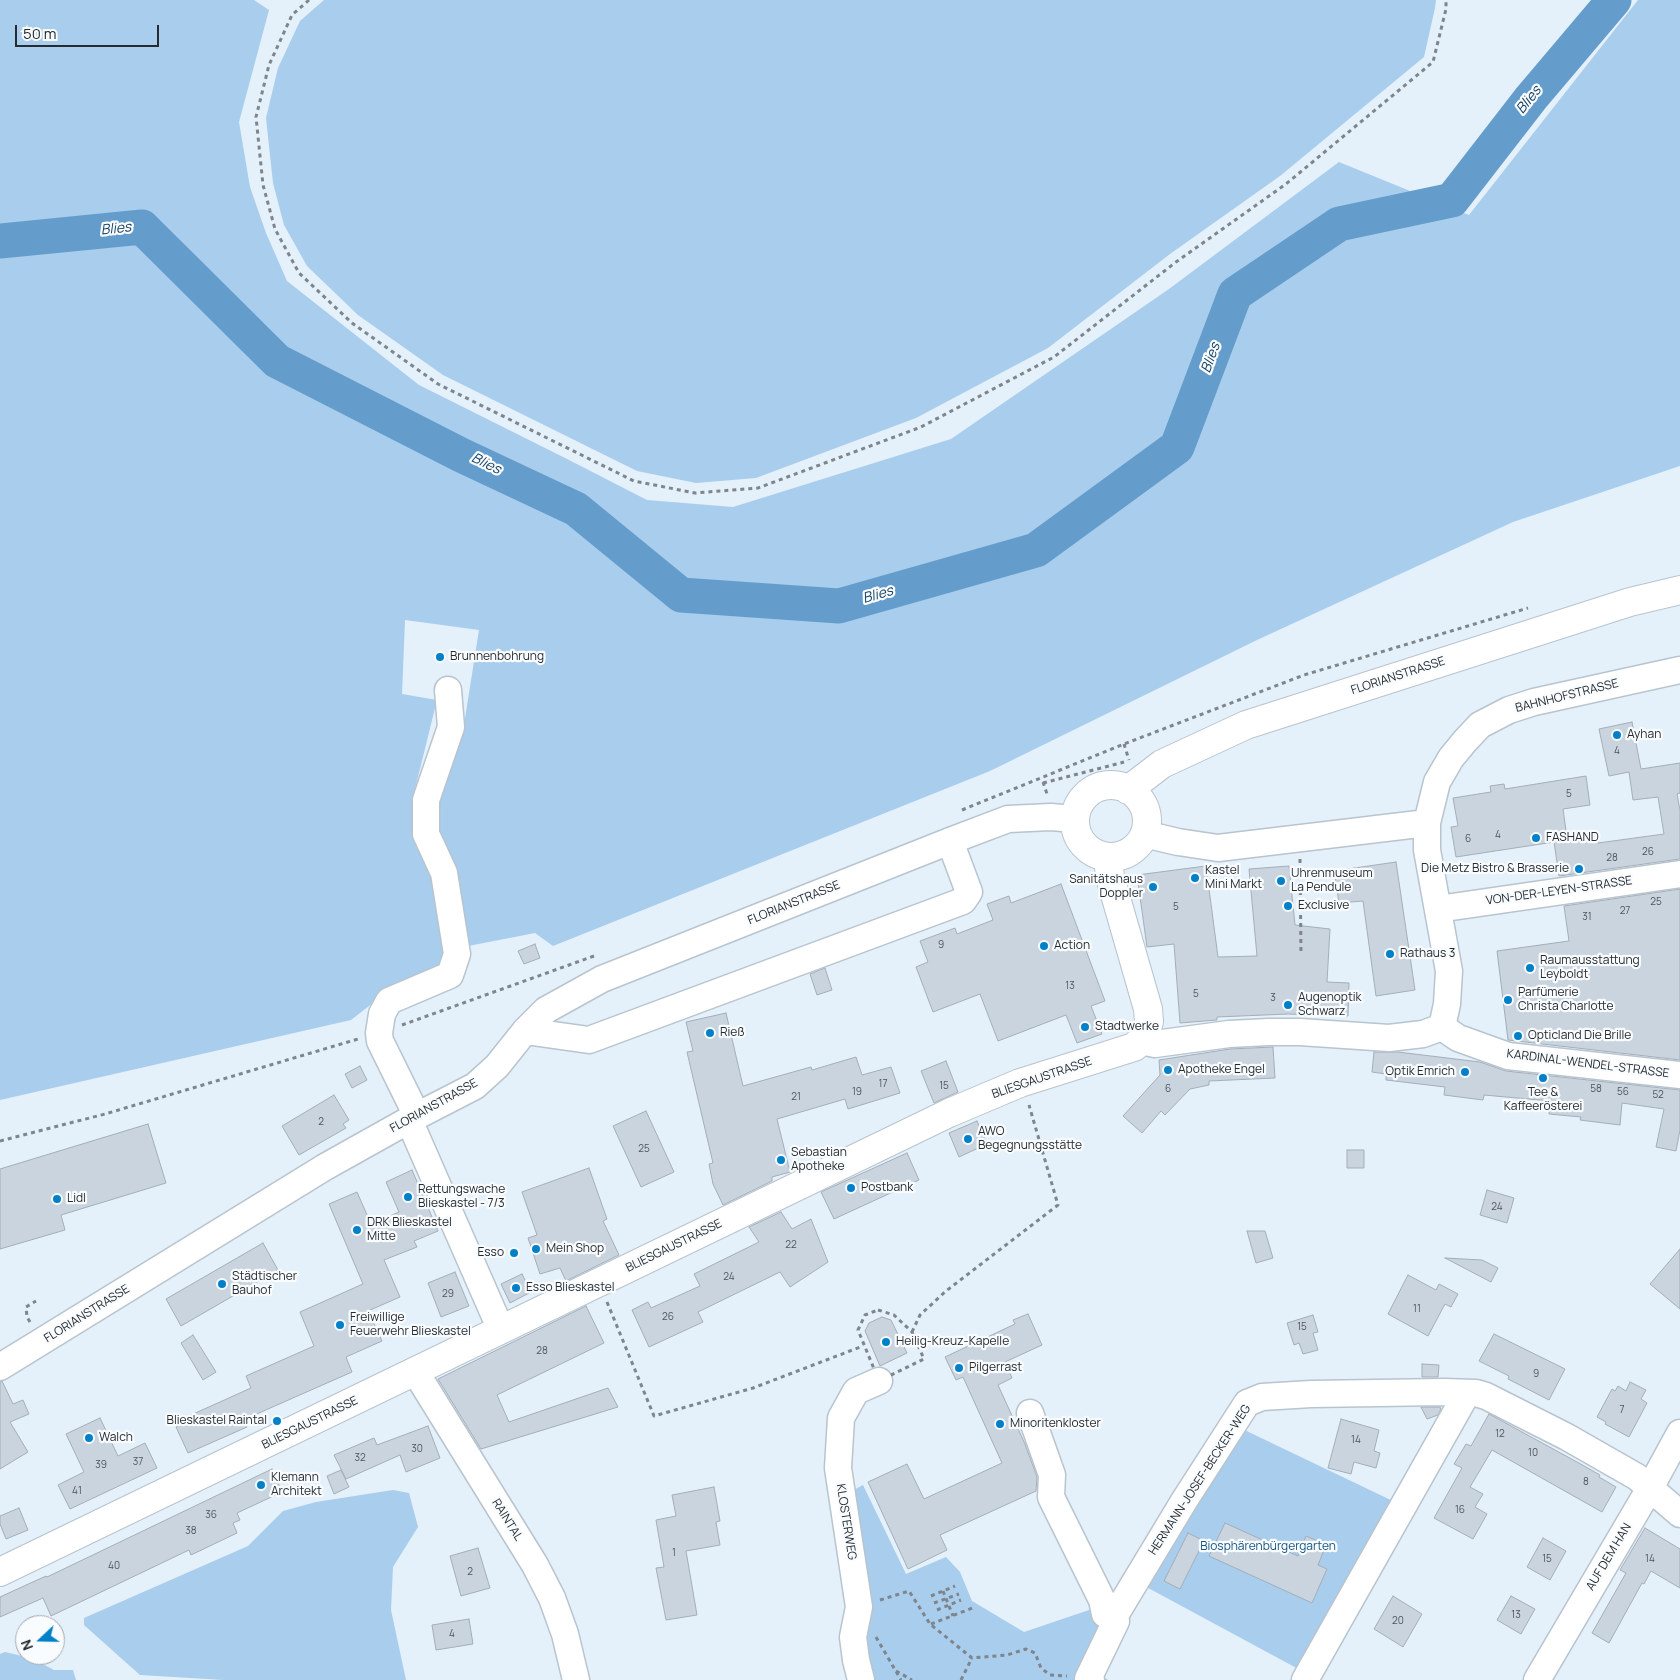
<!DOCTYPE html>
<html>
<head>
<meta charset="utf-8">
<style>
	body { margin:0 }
	#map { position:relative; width:1680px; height:1680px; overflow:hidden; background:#e4f0fa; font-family:Manrope,sans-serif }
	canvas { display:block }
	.north { position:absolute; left:15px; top:1615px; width:50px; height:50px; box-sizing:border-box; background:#f9fcfe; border:1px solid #a5a8ab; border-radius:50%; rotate:249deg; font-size:14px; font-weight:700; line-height:20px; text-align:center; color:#272b2f }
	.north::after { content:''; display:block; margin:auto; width:18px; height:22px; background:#0180c8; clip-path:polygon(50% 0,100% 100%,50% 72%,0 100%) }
	.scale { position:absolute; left:15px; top:25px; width:144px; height:22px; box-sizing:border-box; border:2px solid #272b2f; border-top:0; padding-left:6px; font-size:15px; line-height:18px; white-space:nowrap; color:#272b2f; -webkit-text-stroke:4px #f9fcfe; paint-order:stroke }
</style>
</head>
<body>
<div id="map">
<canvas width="1680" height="1680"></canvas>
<div class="north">N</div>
<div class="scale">50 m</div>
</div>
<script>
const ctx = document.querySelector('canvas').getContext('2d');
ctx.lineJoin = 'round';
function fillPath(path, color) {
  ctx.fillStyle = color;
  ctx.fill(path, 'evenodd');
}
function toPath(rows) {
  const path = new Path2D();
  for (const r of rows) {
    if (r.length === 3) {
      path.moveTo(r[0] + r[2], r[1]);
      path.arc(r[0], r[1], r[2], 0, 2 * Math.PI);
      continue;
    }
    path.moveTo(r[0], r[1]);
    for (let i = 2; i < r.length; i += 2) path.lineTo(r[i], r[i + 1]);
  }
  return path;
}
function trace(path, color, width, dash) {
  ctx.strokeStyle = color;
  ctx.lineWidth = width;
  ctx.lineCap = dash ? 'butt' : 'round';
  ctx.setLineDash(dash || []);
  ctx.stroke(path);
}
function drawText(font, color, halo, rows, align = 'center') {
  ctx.font = font + ' Manrope,sans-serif';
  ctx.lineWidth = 4.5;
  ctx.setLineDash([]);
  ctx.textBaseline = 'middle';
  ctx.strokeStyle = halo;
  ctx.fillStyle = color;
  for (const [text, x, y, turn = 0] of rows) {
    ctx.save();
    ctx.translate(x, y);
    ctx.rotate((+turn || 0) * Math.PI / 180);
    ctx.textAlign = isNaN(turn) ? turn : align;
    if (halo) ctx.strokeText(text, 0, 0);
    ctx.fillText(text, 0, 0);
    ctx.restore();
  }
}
const green = toPath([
	[0,0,254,0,269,10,239,122,250,187,266,233,287,281,419,385,569,460,647,500,733,507,951,439,1169,289,1339,162,1469,215,1638,0,1680,0,1680,466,1513,522,1257,640,990,771,553,946,535,933,463,947,436,825,437,796,463,731,479,630,405,620,402,694,437,700,414,793,417,832,438,875,448,949,437,968,378,999,351,1020,0,1100],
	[324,0,1436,0,1435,8,1424,57,1280,176,1170,254,1048,348,916,418,756,478,696,483,637,471,443,375,358,315,307,266,284,225,273,183,266,118,278,68,300,21],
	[1234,1425,1397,1503,1302,1671,1139,1583],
	[863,1485,906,1574,946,1557,960,1572,972,1601,1024,1632,1095,1608,1111,1608,1097,1672,1108,1680,868,1680,850,1492],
	[393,1490,409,1493,418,1527,393,1567,391,1610,406,1680,224,1680,140,1675,84,1625,84,1618,248,1546,283,1511,316,1502],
	[5,1652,31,1658,54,1670,73,1670,76,1680,0,1680,0,1654]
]);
const river = toPath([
	[0,241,142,227,277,361,461,455,576,509,681,595,839,606,1036,550,1177,447,1235,294,1339,224,1452,200,1531,98,1614,0]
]);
const building = toPath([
	[1632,722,1641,769,1680,763,1680,793,1677,794,1680,810,1680,859,1559,876,1554,842,1456,857,1451,827,1458,826,1453,798,1491,792,1490,786,1504,784,1505,789,1586,776,1590,805,1563,809,1567,838,1596,834,1598,843,1664,834,1658,797,1633,800,1629,772,1609,776,1599,729,1632,722],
	[1396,862,1415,990,1376,996,1363,901,1339,903,1334,871,1396,862],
	[1206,866,1218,957,1257,956,1249,869,1289,866,1295,925,1330,929,1327,982,1349,983,1348,1016,1288,1014,1217,1017,1217,1020,1180,1023,1174,944,1147,947,1137,875,1206,866],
	[1061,884,1105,1001,1091,1006,1102,1034,1077,1043,1066,1015,998,1041,980,994,933,1012,916,967,928,962,920,941,955,928,957,934,993,920,987,904,1009,896,1011,903,1061,884],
	[1680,889,1680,1060,1508,1040,1497,951,1569,941,1564,906,1680,889],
	[535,944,540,958,524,964,518,951,535,944],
	[825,968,832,990,817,995,810,974,825,968],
	[726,1013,743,1086,811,1067,812,1070,856,1057,862,1075,891,1067,900,1093,848,1109,845,1099,777,1119,790,1172,772,1177,772,1181,723,1205,713,1184,709,1164,713,1163,687,1052,693,1051,686,1022,726,1013],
	[1273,1047,1275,1078,1209,1081,1209,1085,1190,1089,1165,1115,1161,1111,1142,1133,1123,1116,1160,1075,1159,1060,1230,1049,1273,1047],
	[1374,1052,1398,1052,1480,1062,1506,1071,1680,1090,1680,1130,1676,1151,1656,1147,1664,1109,1622,1103,1620,1125,1580,1120,1581,1117,1549,1114,1550,1101,1484,1095,1483,1100,1444,1095,1445,1087,1386,1080,1386,1074,1372,1072,1374,1052],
	[946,1061,958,1092,934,1103,921,1071,946,1061],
	[360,1066,367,1080,352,1088,345,1074,360,1066],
	[334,1095,349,1120,343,1124,346,1128,299,1155,282,1126,334,1095],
	[646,1111,674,1172,641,1187,613,1126,646,1111],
	[977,1121,987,1144,959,1157,949,1133,977,1121],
	[148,1124,166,1183,61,1215,65,1230,0,1249,0,1169,148,1124],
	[1347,1150,1364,1150,1364,1168,1347,1168,1347,1150],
	[907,1153,919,1180,834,1219,821,1192,907,1153],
	[589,1168,607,1219,603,1221,619,1255,566,1281,560,1268,540,1274,528,1238,537,1235,522,1192,589,1168],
	[412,1170,438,1231,414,1241,417,1247,384,1260,400,1297,368,1311,382,1341,346,1357,352,1372,243,1420,247,1427,188,1453,176,1427,193,1420,191,1415,251,1388,246,1376,314,1346,300,1312,363,1284,329,1204,357,1192,371,1224,399,1212,386,1182,412,1170],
	[1487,1190,1514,1198,1507,1223,1480,1215,1487,1190],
	[781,1212,792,1229,811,1219,828,1262,790,1287,780,1272,698,1312,703,1322,649,1347,632,1310,648,1302,651,1308,700,1286,694,1274,759,1242,749,1227,781,1212],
	[1247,1231,1265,1231,1273,1258,1256,1263,1247,1231],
	[263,1243,278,1270,181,1326,166,1299,263,1243],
	[1680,1249,1680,1309,1650,1284,1680,1249],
	[1445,1258,1482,1260,1498,1268,1491,1282,1445,1258],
	[455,1272,469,1306,441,1317,428,1283,455,1272],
	[522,1274,531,1292,510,1303,501,1284,522,1274],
	[1408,1275,1436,1290,1439,1284,1458,1294,1451,1307,1445,1304,1428,1336,1388,1314,1408,1275],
	[586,1306,604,1343,497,1395,509,1422,608,1388,618,1407,481,1449,438,1379,586,1306],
	[1028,1314,1042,1345,1005,1362,1012,1378,998,1385,1025,1444,1037,1477,1036,1491,940,1535,947,1550,908,1569,868,1482,907,1464,924,1499,1002,1463,963,1377,956,1380,945,1357,1015,1324,1013,1320,1028,1314],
	[1313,1315,1318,1332,1313,1333,1318,1350,1303,1354,1299,1343,1294,1345,1287,1323,1313,1315],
	[882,1317,891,1320,907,1353,880,1366,865,1331,869,1323,882,1317],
	[1494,1334,1565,1369,1549,1400,1508,1379,1509,1376,1479,1361,1494,1334],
	[193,1335,216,1372,203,1380,181,1343,193,1335],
	[1422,1364,1439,1365,1438,1377,1422,1377,1422,1364],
	[2,1381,13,1404,23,1400,29,1414,10,1422,28,1452,0,1469,0,1382,2,1381],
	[1630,1382,1646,1390,1641,1399,1647,1403,1629,1437,1605,1424,1606,1422,1597,1417,1612,1389,1615,1391,1618,1386,1626,1391,1630,1382],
	[1421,1407,1440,1407,1441,1409,1438,1415,1427,1419,1421,1407],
	[1489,1414,1577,1462,1600,1475,1599,1477,1616,1487,1602,1512,1492,1450,1470,1487,1483,1494,1475,1507,1487,1514,1473,1539,1434,1518,1462,1468,1454,1464,1466,1444,1471,1446,1489,1414],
	[100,1418,118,1456,145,1443,157,1468,70,1509,58,1485,84,1472,66,1434,100,1418],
	[1341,1419,1379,1430,1374,1451,1380,1453,1376,1468,1354,1462,1351,1474,1328,1468,1341,1419],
	[428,1426,440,1458,406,1472,400,1455,346,1479,334,1455,374,1438,377,1445,428,1426],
	[272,1469,282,1492,237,1513,240,1520,233,1523,237,1533,191,1555,189,1550,51,1616,43,1598,0,1617,0,1597,46,1576,47,1577,272,1469],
	[341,1470,349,1487,334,1494,327,1476,341,1470],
	[714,1487,720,1521,716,1522,720,1545,686,1551,697,1615,666,1620,656,1568,664,1567,656,1520,676,1516,672,1495,714,1487],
	[19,1508,28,1530,6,1539,0,1524,0,1516,19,1508],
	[1225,1523,1298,1556,1306,1536,1326,1545,1318,1565,1327,1569,1312,1603,1209,1556,1225,1523],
	[1645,1528,1680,1549,1680,1588,1651,1571,1644,1584,1642,1583,1609,1643,1592,1633,1626,1573,1620,1570,1645,1528],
	[1188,1533,1204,1541,1180,1589,1164,1581,1188,1533],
	[1543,1538,1566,1551,1550,1580,1527,1567,1543,1538],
	[478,1548,490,1588,461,1596,450,1556,478,1548],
	[1393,1596,1422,1614,1403,1647,1374,1629,1393,1596],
	[1511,1596,1535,1609,1521,1634,1497,1620,1511,1596],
	[469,1619,473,1644,436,1650,432,1625,469,1619]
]);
const path = toPath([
	[309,0,292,15,269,65,256,117,263,185,275,229,299,273,352,323,438,384,634,481,695,493,758,488,921,427,1054,357,1176,262,1286,184,1433,62,1446,9,1446,0],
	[1124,744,1129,760],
	[1043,782,1047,794],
	[1043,783,1124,762],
	[962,810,1124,744,1304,675,1528,608],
	[1300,859,1301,955],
	[402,1025,594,956],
	[0,1141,105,1114,358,1039],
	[607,1302,654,1416,753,1388,863,1346],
	[878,1310,894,1315,912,1332,924,1359,879,1381,858,1330,865,1315,878,1310],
	[30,1322,27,1317,26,1307,36,1301],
	[912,1332,920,1315,946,1291,1058,1205,1029,1105],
	[943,1591,953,1616],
	[931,1596,955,1586],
	[880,1600,909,1591,930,1624,972,1658,1007,1655,1026,1649,1035,1653,1041,1668,1050,1675,1067,1676],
	[934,1603,959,1594],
	[937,1610,961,1600],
	[931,1624,975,1607],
	[876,1637,901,1680],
	[896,1671,912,1680],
	[961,1680,972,1658]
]);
const minor = toPath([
	[1144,834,1178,842,1218,848,1427,823],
	[1438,909,1680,874],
	[1442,1027,1447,1004,1449,971,1427,850,1427,823,1437,782,1451,758,1465,741,1480,725,1509,710,1534,702,1680,670],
	[1442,1027,1458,1038,1508,1056,1680,1075],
	[525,1031,589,1040,963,901,969,892,950,841],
	[1141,1041,1155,1044,1229,1034,1269,1032,1300,1032,1389,1038,1423,1034,1442,1027],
	[417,1116,380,1041,379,1033,382,1014,389,1001,450,975,457,954,444,873,426,834,426,800,451,727,448,690],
	[409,1120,501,1330],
	[0,1367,325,1167,409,1120,475,1086,497,1066,525,1031,546,1010,602,979,950,841,1008,819,1051,817,1075,819],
	[415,1371,535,1565,552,1598,565,1634,576,1680],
	[1030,1413,1052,1475,1051,1497,1102,1600,1105,1614],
	[861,1680,856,1660,853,1637,859,1607,838,1468,841,1418,856,1391,879,1381],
	[1091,1680,1088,1679,1116,1621,1114,1617,1184,1501,1247,1403,1262,1397,1311,1394,1444,1392,1476,1393,1486,1396,1567,1437,1637,1477,1680,1514],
	[1305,1680,1467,1393],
	[1537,1680,1650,1488,1680,1433]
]);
const major = toPath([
	[1111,821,36],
	[1128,790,1162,764,1246,725,1630,602,1680,590],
	[0,1572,949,1113,1020,1083,1134,1047,1141,1041,1146,1033,1149,1021,1148,1009,1110,877,1108,857]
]);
const markers = [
	[440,657,5,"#0180c8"],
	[1617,735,5,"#0180c8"],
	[1536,838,5,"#0180c8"],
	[1579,869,5,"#0180c8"],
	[1195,878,5,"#0180c8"],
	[1281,881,5,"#0180c8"],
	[1153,887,5,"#0180c8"],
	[1288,906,5,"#0180c8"],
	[1044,946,5,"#0180c8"],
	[1390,954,5,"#0180c8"],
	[1530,968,5,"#0180c8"],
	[1508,1000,5,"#0180c8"],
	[1288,1005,5,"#0180c8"],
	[1085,1027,5,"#0180c8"],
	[710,1033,5,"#0180c8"],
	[1518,1036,5,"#0180c8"],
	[1168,1070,5,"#0180c8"],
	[1465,1072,5,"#0180c8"],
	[1543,1078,5,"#0180c8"],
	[968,1139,5,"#0180c8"],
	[781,1160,5,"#0180c8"],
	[851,1188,5,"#0180c8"],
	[408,1197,5,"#0180c8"],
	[57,1199,5,"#0180c8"],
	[357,1230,5,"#0180c8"],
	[536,1249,5,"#0180c8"],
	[514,1253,5,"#0180c8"],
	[222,1284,5,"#0180c8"],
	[516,1288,5,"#0180c8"],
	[340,1325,5,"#0180c8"],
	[886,1342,5,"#0180c8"],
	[959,1368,5,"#0180c8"],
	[277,1421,5,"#0180c8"],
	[1000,1424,5,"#0180c8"],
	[89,1438,5,"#0180c8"],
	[261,1485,5,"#0180c8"]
];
const numberNames = [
	["4",1617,751],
	["5",1569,794],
	["4",1498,835],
	["6",1468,839],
	["26",1648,852],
	["28",1612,858],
	["25",1656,902],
	["5",1176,907],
	["27",1625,911],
	["31",1587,917],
	["9",941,945],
	["13",1070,986],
	["5",1196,994],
	["3",1273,998],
	["17",883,1084],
	["15",944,1086],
	["6",1168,1089],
	["58",1596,1089],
	["19",857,1092],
	["56",1623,1092],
	["52",1658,1095],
	["21",796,1097],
	["2",321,1122],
	["25",644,1149],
	["24",1497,1207],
	["22",791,1245],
	["24",729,1277],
	["29",448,1294],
	["11",1417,1309],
	["26",668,1317],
	["15",1302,1327],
	["28",542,1351],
	["9",1536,1374],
	["7",1622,1410],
	["12",1500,1434],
	["14",1356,1440],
	["30",417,1449],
	["10",1533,1453],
	["32",360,1458],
	["37",138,1462],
	["39",101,1465],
	["8",1586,1482],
	["41",77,1491],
	["16",1460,1510],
	["36",211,1515],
	["38",191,1531],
	["1",674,1553],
	["15",1547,1559],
	["14",1650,1559],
	["40",114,1566],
	["2",470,1572],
	["13",1516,1615],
	["20",1398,1621],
	["4",452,1634]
];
const poiNames = [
	["Brunnenbohrung",450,657],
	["Ayhan",1627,735],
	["FASHAND",1546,838],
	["Die Metz Bistro & Brasserie",1569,869,"right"],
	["Kastel",1205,871],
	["Mini Markt",1205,885],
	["Uhrenmuseum",1291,874],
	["La Pendule",1291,888],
	["Sanitätshaus",1143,880,"right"],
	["Doppler",1143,894,"right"],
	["Exclusive",1298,906],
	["Action",1054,946],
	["Rathaus 3",1400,954],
	["Raumausstattung",1540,961],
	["Leyboldt",1540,975],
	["Parfümerie",1518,993],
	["Christa Charlotte",1518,1007],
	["Augenoptik",1298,998],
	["Schwarz",1298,1012],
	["Stadtwerke",1095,1027],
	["Rieß",720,1033],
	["Opticland Die Brille",1528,1036],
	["Apotheke Engel",1178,1070],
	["Optik Emrich",1455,1072,"right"],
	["Tee &",1543,1093,"center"],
	["Kaffeerösterei",1543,1107,"center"],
	["AWO",978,1132],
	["Begegnungsstätte",978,1146],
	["Sebastian",791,1153],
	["Apotheke",791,1167],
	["Postbank",861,1188],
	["Rettungswache",418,1190],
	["Blieskastel - 7/3",418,1204],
	["Lidl",67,1199],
	["DRK Blieskastel",367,1223],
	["Mitte",367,1237],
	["Mein Shop",546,1249],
	["Esso",504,1253,"right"],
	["Städtischer",232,1277],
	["Bauhof",232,1291],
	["Esso Blieskastel",526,1288],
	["Freiwillige",350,1318],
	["Feuerwehr Blieskastel",350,1332],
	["Heilig-Kreuz-Kapelle",896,1342],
	["Pilgerrast",969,1368],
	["Blieskastel Raintal",267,1421,"right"],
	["Minoritenkloster",1010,1424],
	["Walch",99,1438],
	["Klemann",271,1478],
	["Architekt",271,1492]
];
const streetNames = [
	["FLORIANSTRASSE",1398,676,-18],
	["BAHNHOFSTRASSE",1567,696,-14],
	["VON-DER-LEYEN-STRASSE",1559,891,-8],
	["FLORIANSTRASSE",794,903,-22],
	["KARDINAL-WENDEL-STRASSE",1588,1064,7],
	["BLIESGAUSTRASSE",1042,1078,-19],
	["FLORIANSTRASSE",434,1106,-29],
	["BLIESGAUSTRASSE",674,1246,-26],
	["FLORIANSTRASSE",87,1314,-32],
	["BLIESGAUSTRASSE",310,1423,-26],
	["HERMANN-JOSEF-BECKER-WEG",1200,1480,-57],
	["RAINTAL",507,1520,58],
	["KLOSTERWEG",846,1522,81],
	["AUF DEM HAN",1609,1557,-59]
];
const parkNames = [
	["Biosphärenbürgergarten",1268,1547]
];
const waterNames = [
	["Blies",1529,100,-51],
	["Blies",116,229,-6],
	["Blies",1211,358,-70],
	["Blies",486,464,26],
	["Blies",878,595,-16]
];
fillPath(green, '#a9cdec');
trace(river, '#649dcb', 35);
fillPath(building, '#c9d4de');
trace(building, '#a3aeb8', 1);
trace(minor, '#b8c4ce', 29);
trace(major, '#b8c4ce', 30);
trace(path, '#7e858c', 3, [4, 4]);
trace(minor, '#fff', 26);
trace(major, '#fff', 28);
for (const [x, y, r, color] of markers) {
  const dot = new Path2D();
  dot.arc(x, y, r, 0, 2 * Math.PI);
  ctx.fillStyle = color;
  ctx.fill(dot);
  trace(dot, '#f9fcfe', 2);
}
drawText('10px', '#50555b', null, numberNames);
drawText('12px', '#272b2f', '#f9fcfe', poiNames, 'left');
drawText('12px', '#272b2f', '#f9fcfe', streetNames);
drawText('12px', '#145583', '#f9fcfe', parkNames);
drawText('italic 14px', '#174262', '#f9fcfe', waterNames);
</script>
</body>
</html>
